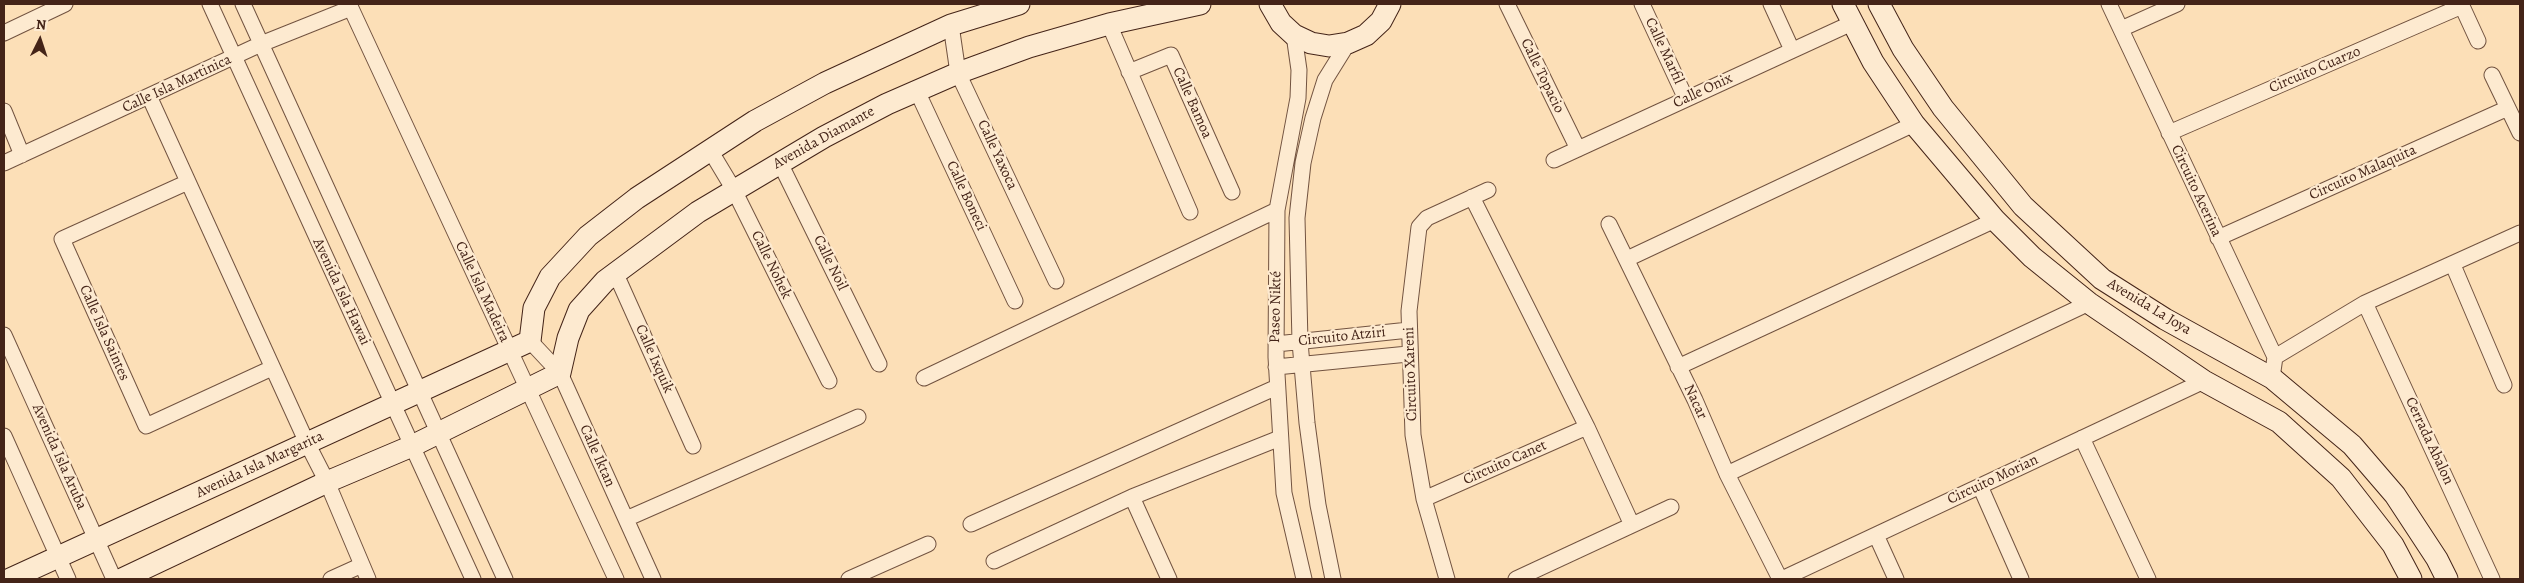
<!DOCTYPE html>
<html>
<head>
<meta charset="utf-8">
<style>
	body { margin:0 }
	#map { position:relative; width:2524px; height:583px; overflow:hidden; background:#fcdfb7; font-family:Alegreya,serif }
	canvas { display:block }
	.frame { position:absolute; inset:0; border:5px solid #442418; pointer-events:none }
	.north { position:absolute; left:15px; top:15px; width:50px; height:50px; -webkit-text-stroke:4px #fdead0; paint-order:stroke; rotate:4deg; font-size:14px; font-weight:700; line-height:20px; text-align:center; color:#442418 }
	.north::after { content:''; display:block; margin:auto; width:18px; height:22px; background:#442418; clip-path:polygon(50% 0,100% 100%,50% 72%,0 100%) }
</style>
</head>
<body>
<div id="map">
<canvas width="2524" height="583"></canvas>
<div class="frame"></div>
<div class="north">N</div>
</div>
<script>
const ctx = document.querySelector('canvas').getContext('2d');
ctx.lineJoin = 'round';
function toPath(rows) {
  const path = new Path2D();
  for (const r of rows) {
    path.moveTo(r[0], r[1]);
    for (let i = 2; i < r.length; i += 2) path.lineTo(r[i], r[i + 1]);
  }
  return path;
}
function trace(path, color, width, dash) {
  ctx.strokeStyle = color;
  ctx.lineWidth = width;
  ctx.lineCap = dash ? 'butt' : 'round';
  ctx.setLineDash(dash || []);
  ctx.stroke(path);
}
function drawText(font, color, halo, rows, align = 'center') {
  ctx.font = font + ' Alegreya,serif';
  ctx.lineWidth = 4.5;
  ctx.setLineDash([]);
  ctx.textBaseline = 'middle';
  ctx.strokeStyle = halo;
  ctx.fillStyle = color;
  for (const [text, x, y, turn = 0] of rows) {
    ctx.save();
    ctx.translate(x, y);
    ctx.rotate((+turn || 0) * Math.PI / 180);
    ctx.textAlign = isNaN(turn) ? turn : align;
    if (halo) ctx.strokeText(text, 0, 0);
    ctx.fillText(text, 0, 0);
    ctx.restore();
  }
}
const street = toPath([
	[210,4,473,579],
	[243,4,505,579],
	[349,4,616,579],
	[1507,4,1578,149],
	[1642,4,1686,99],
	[1771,4,1792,50],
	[2109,4,2275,357,2272,378],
	[2461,4,2478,41],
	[1109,24,1190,212],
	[951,25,958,73,1056,281],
	[2121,29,2177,4],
	[4,33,65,4],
	[1294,35,1299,70,1298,98,1277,210,1276,357,1284,493,1304,579],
	[1129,72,1171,55,1232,192],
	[2492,75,2520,133],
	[917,91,1015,301],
	[149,96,307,443,327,482,368,579],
	[4,111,22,155],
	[2169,133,2462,6],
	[710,150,734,190,829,381],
	[1554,160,1852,23],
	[4,163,261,44,351,8],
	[780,163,879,364],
	[188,182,62,239,146,426,272,368],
	[1472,197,1587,427,1632,525],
	[1609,224,1695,400,1727,474,1780,579],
	[2218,238,2508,108],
	[1627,259,1914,124],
	[2453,265,2504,385],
	[615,272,693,446],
	[2365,303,2492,579],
	[4,335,114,579],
	[530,341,560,373,653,579],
	[1276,344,1409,330],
	[2275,357,2365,303,2520,233],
	[1276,367,1408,354],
	[1678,367,1995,220],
	[924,378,1277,210],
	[4,436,68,579],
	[2082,438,2148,579],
	[1727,474,2089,303],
	[1980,486,2021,579],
	[1132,497,1169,579],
	[1424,499,1587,427],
	[626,519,858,417],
	[971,524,1277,387],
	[1876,535,1896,579],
	[994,561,1132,497,1280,438],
	[331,579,362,565],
	[849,579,928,544],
	[1333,579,1318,505,1307,423,1300,342,1297,218,1303,163,1313,118,1325,80,1348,43],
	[1447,579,1424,499,1413,435,1409,311,1419,227,1427,218,1488,190],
	[1516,579,1671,507],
	[1782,579,2204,381]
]);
const secondary = toPath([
	[1270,4,1281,23,1294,35,1311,43,1329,46,1348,43,1366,35,1381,21,1390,4],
	[1843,4,1873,62,1914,124,1995,220,2032,257,2089,303,2204,381,2279,422,2341,478,2393,545,2411,579],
	[1879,4,1903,49,1943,108,2023,206,2102,279,2165,319,2272,378,2352,445,2395,495,2437,559,2447,579],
	[10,579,530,341,534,308,550,277,588,236,637,198,755,121,825,83,951,25,1019,4],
	[122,579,327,482,412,446,560,373,568,338,579,310,605,281,698,212,824,137,887,104,958,73,1029,47,1109,24,1200,4]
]);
const streetNames = [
	["Calle Marfil",1664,51,65],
	["Circuito Cuarzo",2315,70,-23],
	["Calle Topacio",1542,76,64],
	["Calle Isla Martinica",177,84,-25],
	["Calle Onix",1703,91,-25],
	["Calle Bamoa",1192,103,66],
	["Avenida Diamante",824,138,-29],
	["Calle Yaxoca",997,155,65],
	["Circuito Malaquita",2363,173,-24],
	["Circuito Acerina",2196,191,65],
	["Calle Boneci",966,196,65],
	["Calle Noil",830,263,64],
	["Calle Nohek",771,265,64],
	["Avenida Isla Hawai",341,292,65],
	["Calle Isla Madeira",482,292,65],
	["Paseo Nikté",1276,307,-89],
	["Avenida La Joya",2149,307,31],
	["Calle Isla Saintes",104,333,66],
	["Circuito Atziri",1342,337,-6],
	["Calle Ixquik",654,359,66],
	["Circuito Xareni",1411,374,-92],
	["Nacar",1695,402,65],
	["Cerrada Abalon",2429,441,65],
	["Calle Iktan",597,456,66],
	["Avenida Isla Aruba",59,457,66],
	["Circuito Canet",1505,463,-24],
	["Avenida Isla Margarita",260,465,-25],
	["Circuito Morian",1993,480,-25]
];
trace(street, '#725340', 17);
trace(secondary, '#442418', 23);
trace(street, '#fdead0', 15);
trace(secondary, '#fdead0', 21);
drawText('15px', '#442418', '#fdead0', streetNames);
</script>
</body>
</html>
